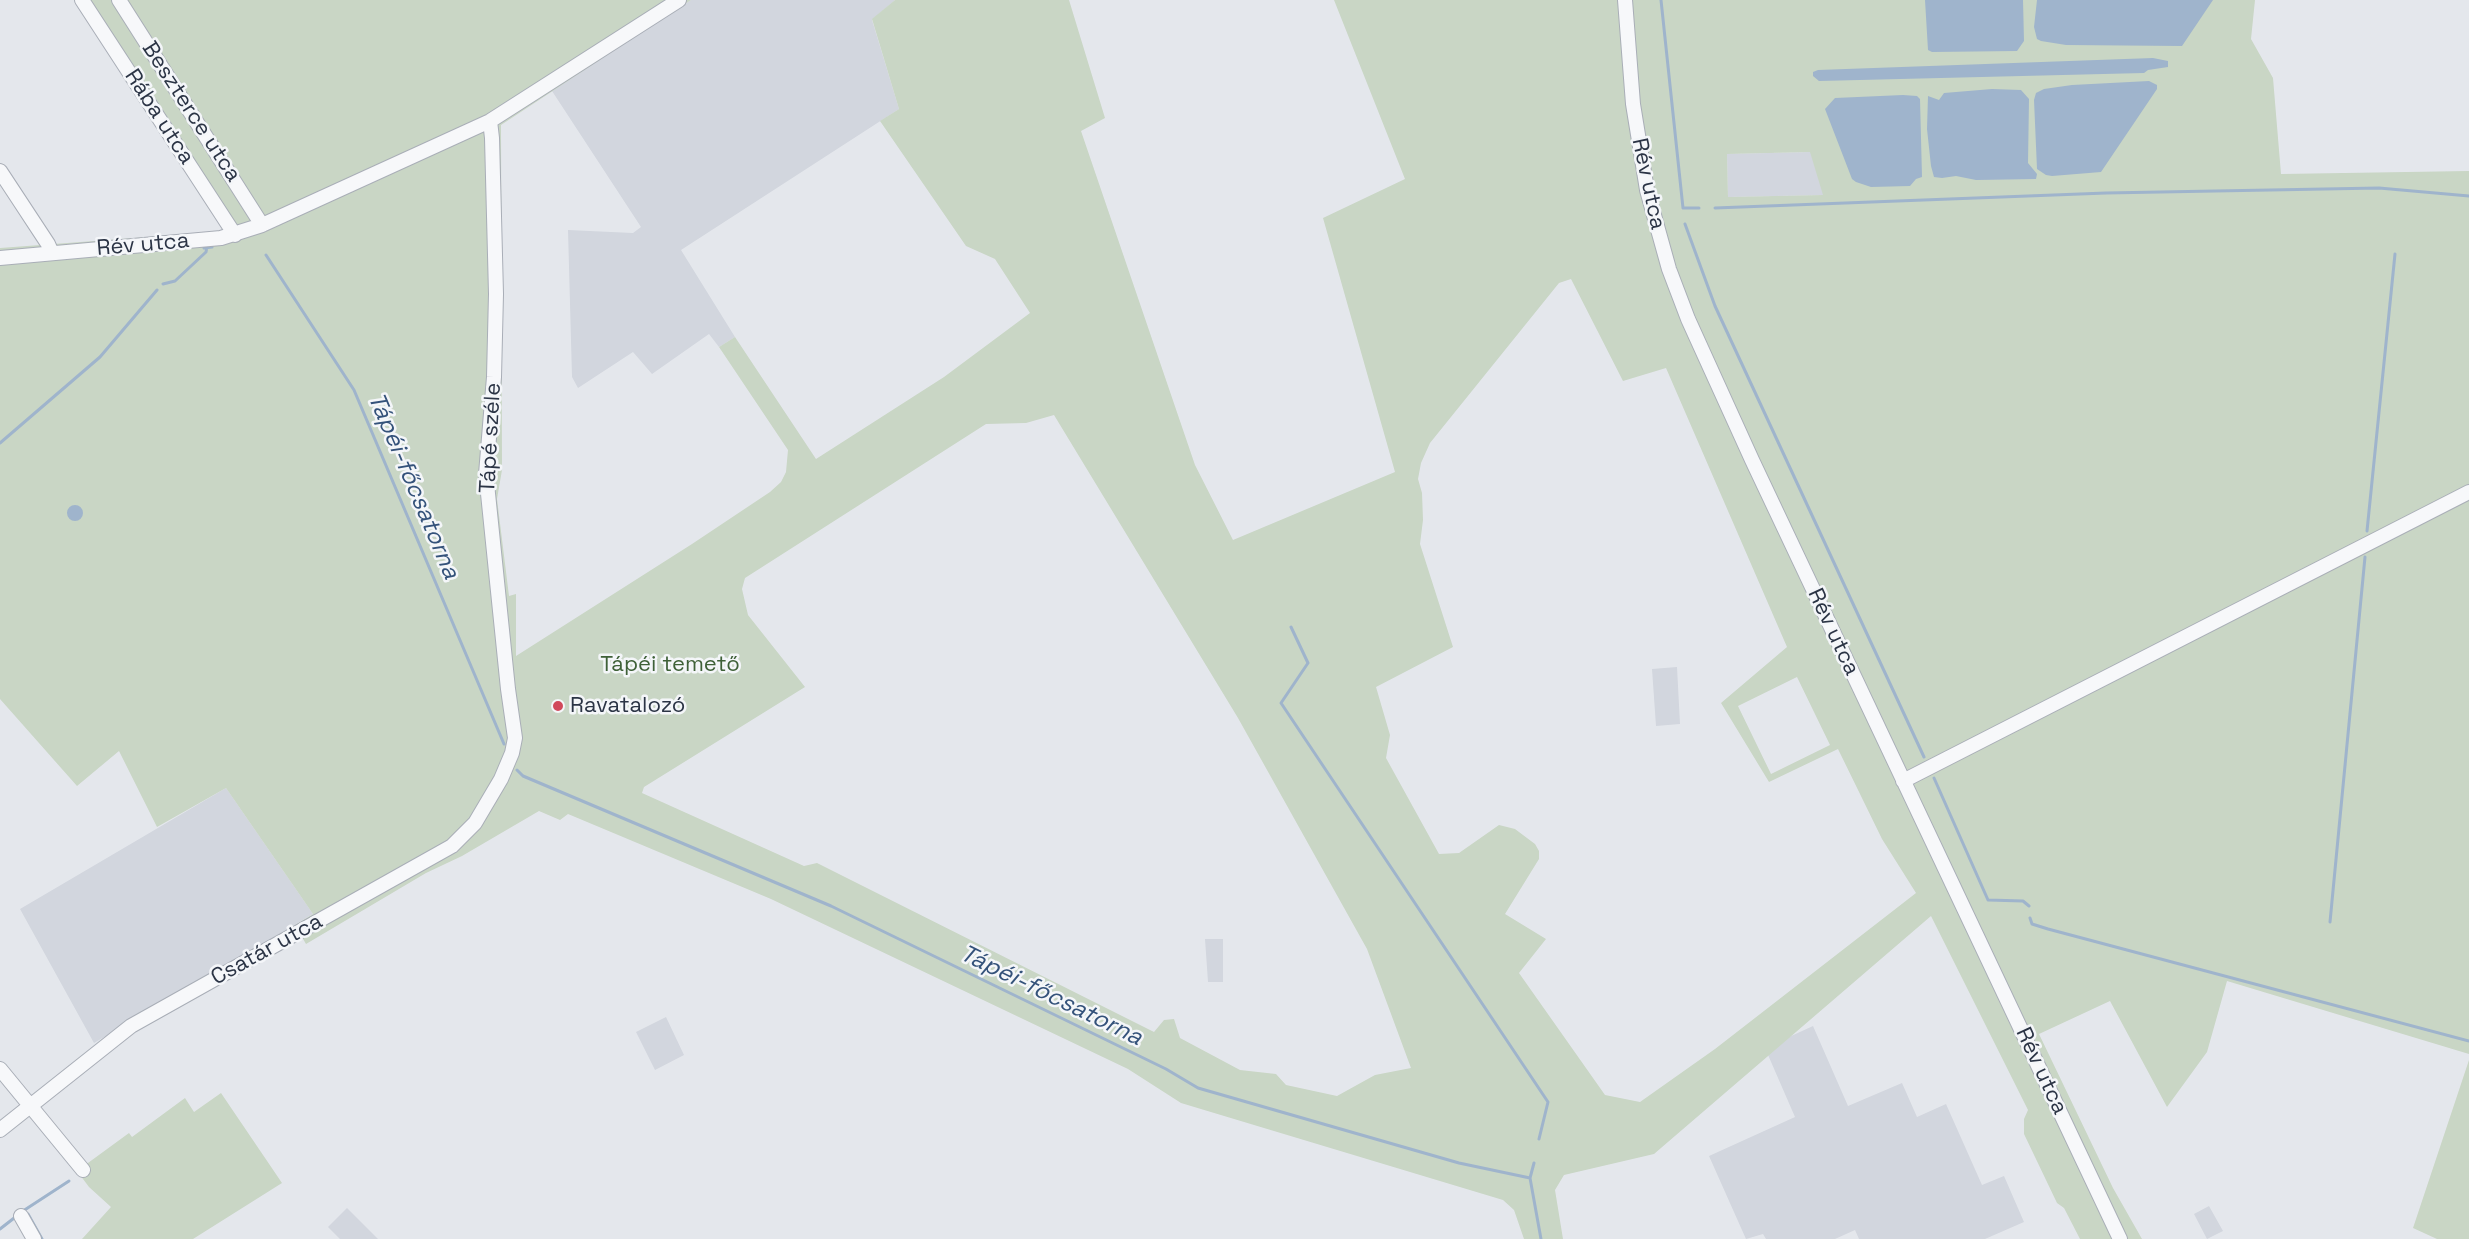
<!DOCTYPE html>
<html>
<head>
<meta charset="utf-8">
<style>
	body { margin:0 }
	canvas { display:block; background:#e4e7ec }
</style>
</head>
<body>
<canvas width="2469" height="1239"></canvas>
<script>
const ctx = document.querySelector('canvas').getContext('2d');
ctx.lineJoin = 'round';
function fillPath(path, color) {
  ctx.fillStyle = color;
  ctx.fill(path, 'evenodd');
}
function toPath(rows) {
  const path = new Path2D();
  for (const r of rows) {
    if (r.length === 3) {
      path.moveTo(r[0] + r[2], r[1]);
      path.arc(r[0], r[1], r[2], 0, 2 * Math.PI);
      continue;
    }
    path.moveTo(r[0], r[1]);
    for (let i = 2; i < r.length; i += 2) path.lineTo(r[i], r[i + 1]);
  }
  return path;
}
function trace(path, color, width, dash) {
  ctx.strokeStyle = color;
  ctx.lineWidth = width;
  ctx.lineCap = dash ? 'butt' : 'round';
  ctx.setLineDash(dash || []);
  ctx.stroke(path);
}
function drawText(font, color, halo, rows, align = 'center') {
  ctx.font = font + ' "Space Grotesk",sans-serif';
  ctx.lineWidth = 5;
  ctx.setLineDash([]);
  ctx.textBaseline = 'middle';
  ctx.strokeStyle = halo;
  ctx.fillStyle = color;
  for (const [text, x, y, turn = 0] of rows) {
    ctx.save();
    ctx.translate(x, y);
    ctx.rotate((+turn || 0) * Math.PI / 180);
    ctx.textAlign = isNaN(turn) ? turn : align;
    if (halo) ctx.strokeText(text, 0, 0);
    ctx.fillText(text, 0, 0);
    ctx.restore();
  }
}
const built = toPath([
	[691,0,895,0,872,20,899,109,681,250,735,337,719,347,709,334,652,374,633,352,578,388,572,377,568,230,633,233,641,227,552,91],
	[1811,152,1824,195,1728,197,1727,154],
	[1677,667,1680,724,1656,726,1652,669],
	[226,788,313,914,94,1043,20,909],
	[1205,939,1223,939,1223,982,1208,982],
	[666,1017,684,1055,655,1070,636,1032],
	[1813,1026,1848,1106,1902,1083,1917,1117,1946,1104,1982,1185,2004,1176,2024,1222,1985,1239,1859,1239,1855,1230,1835,1239,1766,1239,1763,1234,1746,1239,1709,1156,1795,1117,1765,1048],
	[2209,1206,2223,1231,2207,1239,2194,1214],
	[347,1208,378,1239,340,1239,328,1227]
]);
const green = toPath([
	[77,0,691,0,501,125,502,470,497,499,509,596,516,594,516,656,692,544,770,492,781,482,786,472,788,450,719,347,735,337,816,459,944,377,1030,313,995,259,966,246,880,121,899,109,872,19,895,0,1069,0,1105,118,1081,131,1195,465,1233,540,1395,472,1323,218,1405,179,1334,0,2255,0,2251,39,2273,78,2281,174,2469,171,2469,1054,2227,981,2207,1052,2167,1107,2110,1001,2039,1034,2113,1188,2142,1239,2080,1239,2064,1208,2057,1203,2024,1134,2024,1119,2028,1110,1931,916,1654,1154,1564,1175,1555,1190,1563,1239,1524,1239,1514,1210,1503,1200,1181,1103,1128,1069,771,899,568,814,560,820,539,811,462,856,426,873,306,944,295,925,313,914,226,788,157,827,119,751,77,786,0,699,0,248,228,231],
	[1810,152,1823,195,1728,197,1727,154],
	[1571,279,1623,381,1666,368,1787,647,1721,703,1769,782,1838,749,1882,839,1916,893,1715,1049,1640,1102,1605,1095,1519,973,1546,939,1505,914,1539,859,1539,851,1535,844,1515,829,1499,825,1459,853,1439,854,1386,758,1390,735,1376,687,1453,647,1420,544,1423,520,1422,493,1418,479,1421,463,1430,443,1559,283],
	[1054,415,1238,718,1367,949,1411,1068,1375,1075,1337,1096,1286,1085,1276,1074,1240,1070,1180,1038,1174,1019,1164,1020,1154,1032,817,863,804,866,642,793,644,787,805,687,748,615,742,589,745,578,986,424,1026,423],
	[1797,677,1830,745,1771,774,1738,706],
	[2469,1060,2469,1239,2437,1239,2413,1228],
	[221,1093,282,1183,193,1239,82,1239,111,1207,89,1187,77,1171,129,1133,132,1137,185,1098,194,1112]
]);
const water = toPath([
	[1925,0,2023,0,2024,41,2017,51,1932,52,1928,50],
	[2037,0,2213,0,2182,46,2066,45,2041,41,2037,39,2034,27],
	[2153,58,2168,61,2168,67,2148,70,2144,73,1819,81,1813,76,1813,72,1818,70],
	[2149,81,2157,85,2157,89,2101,172,2052,176,2046,175,2037,169,2034,100,2036,93,2044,89,2072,85],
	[1992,89,2021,90,2029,99,2028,163,2037,174,2036,179,1976,180,1956,176,1942,178,1934,177,1931,166,1927,129,1928,96,1939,100,1944,93],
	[1903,95,1917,96,1920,99,1922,177,1916,179,1910,186,1871,187,1856,182,1852,179,1825,109,1835,98],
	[75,513,8]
]);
const stream = toPath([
	[1661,0,1683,208,1699,208],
	[1715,208,2106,193,2379,188,2469,196],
	[1685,224,1715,306,1924,757],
	[204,248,212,247],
	[266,255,354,390,504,744],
	[163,284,175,281,206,252,207,247],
	[0,443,100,357,157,290],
	[2367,531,2395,254],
	[1291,627,1308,663,1281,703,1548,1102,1539,1139],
	[517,770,523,776,831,906,1166,1069,1198,1088,1459,1163,1530,1178],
	[1934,778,1988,900,2023,901,2029,906],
	[2030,918,2032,924,2048,929,2469,1041],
	[2330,922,2365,557],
	[1534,1163,1530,1178,1541,1239],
	[23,1211,69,1181],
	[28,1214,42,1239],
	[0,1229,18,1215]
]);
const minor = toPath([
	[82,0,235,235],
	[119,0,262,225],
	[1625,0,1633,104,1647,190,1669,269,1688,319,1752,460,2120,1239],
	[0,171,48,244,52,253],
	[0,258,221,238,262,225,490,121,679,0],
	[1903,781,2469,492],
	[0,1069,83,1170],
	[0,1130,131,1026,452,846,475,823,501,779,512,753,515,738,508,689,486,474,494,377,496,294,492,138,490,121],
	[21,1216,34,1239]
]);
const markers = [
	[558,706,6,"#d1495b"]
];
const streetNames = [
	["Beszterce utca",191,112,57],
	["Rába utca",159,117,57],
	["Rév utca",1648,184,78],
	["Rév utca",143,245,-5],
	["Tápé széle",491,438,-87],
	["Rév utca",1833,632,65],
	["Csatár utca",267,950,-29],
	["Rév utca",2041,1071,65]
];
const parkNames = [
	["Tápéi temető",670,665]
];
const poiNames = [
	["Ravatalozó",570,706]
];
const waterNames = [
	["Tápéi-főcsatorna",413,486,67],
	["Tápéi-főcsatorna",1051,996,26]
];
fillPath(built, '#d2d6de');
fillPath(green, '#c9d6c5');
fillPath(water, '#9fb4cc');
trace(stream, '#9fb4cc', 3);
trace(minor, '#a9aeb7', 16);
trace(minor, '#f7f8fa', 14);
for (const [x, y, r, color] of markers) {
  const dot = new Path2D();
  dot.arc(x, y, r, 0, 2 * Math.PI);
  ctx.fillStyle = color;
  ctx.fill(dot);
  trace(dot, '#f4f6f9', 2);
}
drawText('22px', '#2b3445', '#f4f6f9', streetNames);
drawText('22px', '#3f6138', '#f4f6f9', parkNames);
drawText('22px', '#2b3445', '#f4f6f9', poiNames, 'left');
drawText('italic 24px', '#34527a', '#f4f6f9', waterNames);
</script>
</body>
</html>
